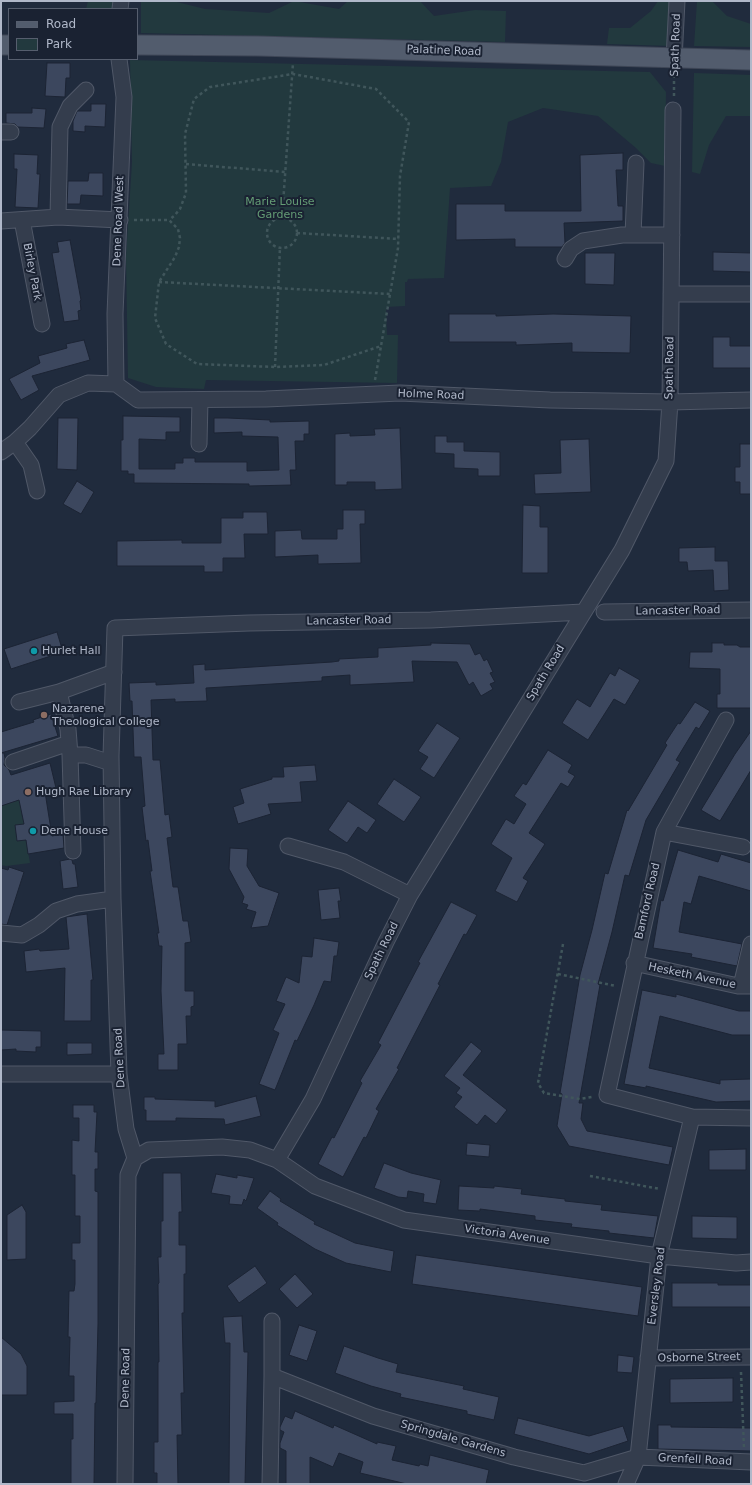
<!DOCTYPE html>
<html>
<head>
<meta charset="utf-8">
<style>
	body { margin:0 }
	#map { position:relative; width:752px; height:1485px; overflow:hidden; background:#202b3d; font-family:"DejaVu Sans",sans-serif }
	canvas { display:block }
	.frame { position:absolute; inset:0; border:2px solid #b0b8c9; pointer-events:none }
	.legend { position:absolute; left:8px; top:8px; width:130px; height:52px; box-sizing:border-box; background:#1a2232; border:1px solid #565e6e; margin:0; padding:5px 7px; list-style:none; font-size:12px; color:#b0b8c9 }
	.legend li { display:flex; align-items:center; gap:8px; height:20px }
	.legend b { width:20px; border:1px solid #565e6e }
</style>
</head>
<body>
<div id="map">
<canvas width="752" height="1485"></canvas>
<div class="frame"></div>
<ul class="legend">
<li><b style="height:5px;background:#525c6d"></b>Road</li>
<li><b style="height:11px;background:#22393e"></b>Park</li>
</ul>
</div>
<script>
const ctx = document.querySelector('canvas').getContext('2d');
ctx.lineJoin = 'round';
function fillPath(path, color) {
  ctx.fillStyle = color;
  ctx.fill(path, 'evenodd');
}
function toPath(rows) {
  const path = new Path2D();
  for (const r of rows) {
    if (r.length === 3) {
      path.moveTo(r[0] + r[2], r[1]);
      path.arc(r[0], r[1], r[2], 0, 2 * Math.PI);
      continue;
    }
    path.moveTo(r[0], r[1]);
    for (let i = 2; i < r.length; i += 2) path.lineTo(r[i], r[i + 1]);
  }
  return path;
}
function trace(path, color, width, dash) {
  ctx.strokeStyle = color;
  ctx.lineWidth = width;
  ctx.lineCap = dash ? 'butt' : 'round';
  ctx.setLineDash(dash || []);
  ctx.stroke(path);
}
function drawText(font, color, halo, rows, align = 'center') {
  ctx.font = font + ' "DejaVu Sans",sans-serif';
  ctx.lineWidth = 4;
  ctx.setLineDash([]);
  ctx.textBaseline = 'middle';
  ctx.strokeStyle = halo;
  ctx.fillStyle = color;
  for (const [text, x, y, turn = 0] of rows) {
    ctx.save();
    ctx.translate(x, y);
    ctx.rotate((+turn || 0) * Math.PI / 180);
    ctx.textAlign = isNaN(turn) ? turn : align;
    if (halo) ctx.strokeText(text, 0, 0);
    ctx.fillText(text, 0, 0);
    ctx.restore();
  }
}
const green = toPath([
	[88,1,115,1,115,9,86,9],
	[141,1,173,1,205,9,269,13,294,1,339,9,348,1,420,1,434,16,475,10,506,11,505,42,141,33],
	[658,1,672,1,671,46,607,44,609,28,630,28,651,11],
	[697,1,712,1,727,16,751,24,751,47,694,46],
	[130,60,650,72,666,92,665,166,651,163,636,148,598,116,543,108,508,122,501,162,491,186,450,188,444,278,408,279,407,282,405,282,405,306,386,307,387,335,398,335,397,383,206,380,204,389,156,387,128,378,126,257,132,162],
	[694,73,751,75,751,116,726,116,709,145,700,174,692,172],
	[24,798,21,811,24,824,15,826,17,841,26,840,30,863,6,866,1,865,1,806]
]);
const building = toPath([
	[47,63,70,63,70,78,66,78,65,97,45,96,47,63],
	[91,104,106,104,105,127,85,126,85,132,73,131,73,121,77,111,91,111,91,104],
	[32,108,46,109,44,128,18,127,15,124,6,123,6,113,32,113,32,108],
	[623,153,623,170,616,170,618,206,623,206,623,221,564,223,565,243,562,247,515,247,515,239,456,240,456,204,505,204,505,211,581,211,580,155,623,153],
	[14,154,38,155,37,174,40,174,38,208,15,207,17,169,14,169,14,154],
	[89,173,103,173,103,196,81,195,80,204,67,204,68,181,88,181,89,173],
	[70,240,81,300,80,301,81,310,78,311,79,320,64,322,52,253,59,252,57,242,70,240],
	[713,252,751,253,751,272,713,271,713,252],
	[585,253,615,253,614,285,585,284,585,253],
	[449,314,496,314,496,316,553,314,631,316,630,353,572,352,572,343,516,345,516,342,449,342,449,314],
	[713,337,730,337,730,346,751,346,751,368,713,368,713,337],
	[84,340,90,360,32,376,39,390,21,400,9,379,40,363,38,356,67,348,66,344,84,340],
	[123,416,180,417,180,432,166,432,166,440,139,439,139,469,175,469,175,463,183,463,183,458,195,458,195,462,247,462,247,471,279,470,278,437,242,436,242,432,214,433,214,418,228,418,270,420,270,422,309,421,309,434,304,434,304,441,295,441,296,470,290,470,291,485,249,486,249,484,134,483,134,474,128,474,128,471,121,471,121,440,123,440,123,416],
	[58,418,78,418,77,470,57,469,58,418],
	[400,428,402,489,375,490,375,482,347,482,347,485,335,485,335,434,350,433,350,436,375,435,374,429,400,428],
	[435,436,447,436,447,442,464,442,464,451,500,452,500,476,478,476,478,469,454,468,454,454,435,453,435,436],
	[589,439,591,492,535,494,534,474,561,473,560,440,589,439],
	[740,444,751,444,751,494,740,494,740,482,735,482,735,467,740,467,740,444],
	[77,481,94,492,81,514,63,504,77,481],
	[523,505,540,506,540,527,548,527,548,573,522,573,523,505],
	[343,510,365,510,365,524,360,524,361,563,318,564,318,555,275,557,275,531,301,530,302,539,337,539,337,529,343,529,343,510],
	[243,512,267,512,268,534,244,534,245,558,223,558,223,572,204,572,204,566,117,566,117,541,182,540,182,543,221,543,221,518,243,518,243,512],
	[715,547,715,561,728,561,729,590,714,591,713,570,688,571,687,562,679,562,679,548,715,547],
	[57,632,63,652,11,669,4,649,57,632],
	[431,643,470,644,475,655,480,653,484,661,487,659,493,672,490,673,495,682,490,684,493,689,481,696,473,682,469,685,457,662,412,661,414,682,350,685,350,675,322,677,322,681,206,688,207,701,175,702,175,699,151,700,153,760,160,760,165,815,169,814,172,837,167,838,173,887,178,887,183,921,188,921,191,942,185,943,185,991,194,991,194,1006,191,1007,191,1016,186,1016,187,1044,178,1044,178,1070,158,1070,158,1054,164,1054,161,991,162,946,159,946,157,933,159,933,150,871,152,871,148,840,146,841,142,807,145,806,141,757,134,757,132,701,130,701,129,683,156,682,156,685,194,683,193,665,205,664,205,670,332,662,339,661,339,659,378,657,378,648,431,645,431,643],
	[712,643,724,643,724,645,737,645,740,647,751,647,751,708,717,708,717,694,720,694,720,669,689,668,690,652,712,652,712,643],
	[619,668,640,680,625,705,614,699,588,740,562,723,577,699,590,707,610,673,615,676,619,668],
	[695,702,710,711,699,729,696,727,676,760,680,762,646,820,629,876,625,875,612,932,598,984,600,985,579,1103,583,1103,581,1119,587,1131,673,1147,669,1165,569,1146,557,1126,562,1094,560,1093,580,975,592,930,605,873,608,874,627,810,628,811,667,745,665,743,678,723,680,724,695,702],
	[51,714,58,736,1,753,1,732,34,722,33,720,51,714],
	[437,723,460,738,434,778,420,769,428,757,418,751,437,723],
	[751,731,751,770,720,821,701,810,735,754,751,731],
	[548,750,572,765,568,772,575,776,568,787,561,783,529,833,545,844,523,878,528,881,517,902,495,891,512,858,491,844,506,819,514,824,526,804,514,796,523,783,526,785,548,750],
	[1,753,4,753,5,758,4,765,9,770,11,775,50,763,56,788,45,792,52,836,63,834,64,848,28,854,26,840,17,841,15,825,24,824,19,800,1,806,1,753],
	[315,765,317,781,300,782,302,802,268,804,271,814,238,824,233,807,244,803,240,789,272,779,272,777,284,777,283,767,315,765],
	[394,779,421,797,404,822,377,804,394,779],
	[348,801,376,820,367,833,358,827,347,843,328,830,348,801],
	[230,848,248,849,247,866,259,886,279,893,268,926,251,928,256,912,246,909,248,905,242,903,244,897,229,869,230,848],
	[678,850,718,862,721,854,751,863,751,891,699,876,691,904,684,902,679,932,742,944,737,966,691,957,692,954,653,948,661,900,663,901,678,850],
	[70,859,72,860,73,864,75,864,78,887,63,889,60,861,70,859],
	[9,867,24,872,7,925,1,924,1,868,8,870,9,867],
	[339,888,341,901,338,901,340,918,321,920,318,890,339,888],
	[451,902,477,915,466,935,464,934,438,984,440,985,397,1068,399,1069,376,1109,379,1111,366,1138,364,1137,343,1177,318,1164,332,1137,334,1138,362,1083,360,1081,381,1045,378,1043,420,963,418,962,451,902],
	[87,914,93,980,91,980,91,1021,64,1021,65,968,26,972,24,951,39,949,40,951,69,949,66,917,87,914],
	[314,938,339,942,337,956,334,956,331,982,324,981,314,1005,297,1041,295,1040,275,1090,259,1084,279,1033,273,1030,285,1004,276,1001,286,977,299,983,302,956,312,957,314,938],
	[642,990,676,997,676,994,739,1011,751,1011,751,1035,732,1035,660,1016,649,1068,720,1084,720,1080,751,1079,751,1101,716,1102,646,1086,646,1088,624,1084,642,990],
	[1,1030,41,1031,41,1047,36,1047,36,1052,16,1051,16,1049,1,1050,1,1030],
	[471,1042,482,1051,463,1075,507,1110,496,1124,485,1115,477,1125,454,1107,462,1097,456,1093,460,1088,444,1076,471,1042],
	[67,1043,92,1043,92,1054,67,1055,67,1043],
	[256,1096,261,1116,225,1125,224,1119,176,1118,176,1121,146,1121,146,1110,144,1110,144,1097,155,1097,155,1099,215,1101,215,1107,256,1096],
	[73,1105,94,1105,94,1112,97,1112,95,1152,98,1152,98,1169,95,1169,95,1191,98,1192,98,1324,96,1403,95,1403,94,1484,71,1484,71,1439,73,1439,73,1414,54,1414,54,1402,74,1401,74,1376,69,1376,70,1337,68,1337,69,1291,74,1291,75,1284,75,1260,72,1260,72,1243,80,1243,80,1216,75,1216,75,1175,72,1175,72,1140,79,1141,79,1118,73,1118,73,1105],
	[467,1143,490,1145,489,1157,466,1155,467,1143],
	[746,1149,746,1170,709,1170,709,1150,746,1149],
	[384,1163,411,1173,441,1180,436,1204,423,1202,424,1194,408,1191,407,1198,398,1197,374,1188,384,1163],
	[163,1173,181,1173,182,1212,179,1212,179,1245,186,1245,186,1274,184,1274,184,1313,182,1313,184,1393,181,1393,182,1435,177,1435,178,1484,157,1484,157,1473,154,1473,154,1442,158,1442,158,1362,159,1362,158,1284,159,1283,158,1257,161,1257,161,1221,163,1221,163,1173],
	[216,1174,237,1178,237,1175,254,1178,246,1201,244,1199,242,1205,229,1204,230,1196,211,1193,216,1174],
	[459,1186,494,1188,494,1186,522,1189,521,1194,565,1199,565,1201,602,1205,601,1210,658,1216,654,1238,609,1233,609,1231,571,1227,572,1224,535,1220,535,1216,480,1209,480,1211,458,1210,459,1186],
	[270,1191,281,1199,280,1201,315,1222,314,1224,355,1243,394,1251,391,1272,346,1263,315,1249,277,1225,278,1223,257,1208,270,1191],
	[22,1205,26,1212,26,1259,7,1260,7,1215,22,1205],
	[692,1216,737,1217,737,1239,692,1238,692,1216],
	[416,1255,642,1287,638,1316,412,1284,416,1255],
	[255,1266,267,1283,239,1303,227,1286,255,1266],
	[295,1274,313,1294,297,1308,279,1289,295,1274],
	[672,1283,718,1283,718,1285,751,1285,751,1307,672,1307,672,1283],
	[242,1316,244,1352,248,1352,245,1484,229,1484,230,1343,225,1343,223,1317,242,1316],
	[299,1325,317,1331,307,1361,289,1355,299,1325],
	[1,1337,21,1354,27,1366,27,1395,1,1395,1,1337],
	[344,1346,378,1358,398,1364,396,1372,464,1386,463,1389,499,1397,494,1420,467,1414,467,1411,400,1397,401,1394,371,1386,335,1373,344,1346],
	[618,1355,634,1357,632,1373,617,1372,618,1355],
	[733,1378,733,1402,670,1403,670,1379,733,1378],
	[295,1411,333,1428,334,1425,377,1444,377,1442,396,1446,392,1460,419,1466,420,1464,428,1466,430,1455,489,1470,486,1484,407,1484,360,1473,363,1462,339,1453,333,1467,310,1457,310,1484,286,1484,286,1451,280,1448,280,1443,284,1432,280,1430,280,1427,285,1416,292,1419,295,1411],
	[518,1418,589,1436,623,1426,628,1441,589,1454,514,1434,518,1418],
	[658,1425,671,1425,671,1427,751,1428,751,1451,658,1449,658,1425]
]);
const path = toPath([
	[674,96,674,73],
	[186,164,285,172],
	[282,218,293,63],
	[282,233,15],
	[134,220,169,220,178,229,180,238,179,247,175,257,159,282,155,318,166,344,197,364,275,367,324,365,381,346,398,248,400,176,409,122,376,89,293,74,210,87,194,99,185,134,186,193,180,209,174,216,169,220],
	[297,233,399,239],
	[159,282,390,294],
	[275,367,280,247],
	[375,380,381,346],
	[563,944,538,1083,544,1093,580,1099,592,1097],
	[558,974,616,986],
	[590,1176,660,1189],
	[741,1372,744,1449]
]);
const minor = toPath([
	[120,9,121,1],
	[674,59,677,1],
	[1,132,11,132],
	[58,217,60,127,70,106,86,90],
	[22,220,42,324],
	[1,221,58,217,120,220],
	[633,235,636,163],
	[565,259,571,249,583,241,622,235,672,235],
	[671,294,751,294],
	[116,384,138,400,266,399,400,393,550,400,670,402,751,400],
	[116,384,115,314,124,97,119,59],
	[15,442,31,465,37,491],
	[199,444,200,400],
	[1,452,15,442,30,428,59,395,88,383,116,384],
	[604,612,751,610],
	[19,702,59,692],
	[726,720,664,832,607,1095,692,1117,751,1118],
	[70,755,73,851],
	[13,762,69,743],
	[111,763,86,755,70,755,68,729,59,692,114,672],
	[664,832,743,847],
	[288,846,344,862,410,895],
	[1,933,22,935,39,925,56,911,77,904,113,899],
	[634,963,738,986,751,986],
	[741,986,751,944],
	[1,1074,119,1074],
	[135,1158,149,1150,222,1147,250,1150,277,1160,313,1099,386,942,410,895,622,550,666,461,670,402,673,110],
	[277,1160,315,1186,404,1220,659,1256,736,1263,751,1262],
	[648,1358,751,1357],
	[272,1376,373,1416,514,1457,584,1473,638,1457,751,1462],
	[125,1484,128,1175,135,1158,126,1129,119,1074,113,899,111,756,115,628,249,623,431,620,583,612],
	[270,1484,272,1376,272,1321],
	[626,1484,638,1457,659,1256,692,1117]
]);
const major = toPath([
	[1,45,9,45],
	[137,45,258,46,751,60]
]);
const markers = [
	[34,651,4,"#0f9aa8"],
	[44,715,4,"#8d6e63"],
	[28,792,4,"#8d6e63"],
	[33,831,4,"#0f9aa8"]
];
const streetNames = [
	["Spath Road",676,45,-88],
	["Palatine Road",444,51,2],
	["Dene Road West",119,221,-88],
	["Birley Park",32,272,79],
	["Spath Road",670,368,-89],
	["Holme Road",431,395,2],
	["Lancaster Road",678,611,-1],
	["Lancaster Road",349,621,-1],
	["Spath Road",546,673,-59],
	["Bamford Road",648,901,-77],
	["Spath Road",382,951,-64],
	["Hesketh Avenue",692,976,12],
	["Dene Road",120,1058,-93],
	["Victoria Avenue",507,1235,8],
	["Eversley Road",657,1286,-83],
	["Osborne Street",699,1358,-1],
	["Dene Road",126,1378,-89],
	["Springdale Gardens",453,1439,16],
	["Grenfell Road",695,1460,3]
];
const parkNames = [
	["Marie Louise",280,202],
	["Gardens",280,215]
];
const poiNames = [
	["Hurlet Hall",42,651],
	["Nazarene",52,709],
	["Theological College",52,722],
	["Hugh Rae Library",36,792],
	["Dene House",41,831]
];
fillPath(green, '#22393e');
fillPath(building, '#3c475e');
trace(building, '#1c2434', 1);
trace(minor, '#505868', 17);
trace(major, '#3e4656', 21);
trace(path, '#40565b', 2.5, [3, 3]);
trace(minor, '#343d4d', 15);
trace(major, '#525c6d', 19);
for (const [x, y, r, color] of markers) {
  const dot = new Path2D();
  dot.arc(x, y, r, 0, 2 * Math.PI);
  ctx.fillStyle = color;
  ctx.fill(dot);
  trace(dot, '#1a2232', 1.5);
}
drawText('11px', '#b0b8c9', '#1a2232', streetNames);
drawText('11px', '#649c75', '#1a2232', parkNames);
drawText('11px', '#b0b8c9', '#1a2232', poiNames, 'left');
</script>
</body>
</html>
